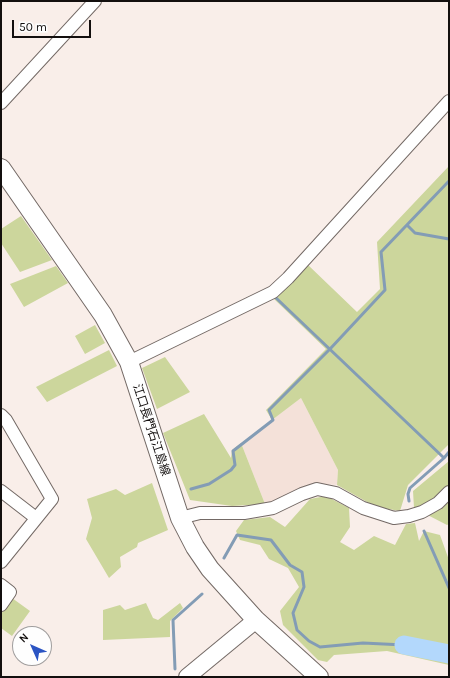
<!DOCTYPE html>
<html>
<head>
<meta charset="utf-8">
<style>
	body { margin:0 }
	#map { position:relative; width:450px; height:678px; overflow:hidden; background:#f9eee9; font-family:Karla,sans-serif }
	canvas { display:block }
	.frame { position:absolute; inset:0; border:2px solid #130f0e; pointer-events:none }
	.north { position:absolute; left:12px; top:626px; width:40px; height:40px; box-sizing:border-box; background:#fefefe; border:1px solid #a09e9e; border-radius:50%; rotate:315deg; font-size:11px; font-weight:700; line-height:16px; text-align:center; color:#130f0e }
	.north::after { content:''; display:block; margin:auto; width:14px; height:18px; background:#2b54c3; clip-path:polygon(50% 0,100% 100%,50% 72%,0 100%) }
	.scale { position:absolute; left:12px; top:20px; width:79px; height:18px; box-sizing:border-box; border:2px solid #130f0e; border-top:0; padding-left:5px; font-size:12px; line-height:14px; white-space:nowrap; color:#130f0e; -webkit-text-stroke:3px #fefefe; paint-order:stroke }
</style>
</head>
<body>
<div id="map">
<canvas width="450" height="678"></canvas>
<div class="frame"></div>
<div class="north">N</div>
<div class="scale">50 m</div>
</div>
<script>
const ctx = document.querySelector('canvas').getContext('2d');
ctx.lineJoin = 'round';
function fillPath(path, color) {
  ctx.fillStyle = color;
  ctx.fill(path, 'evenodd');
}
function toPath(rows) {
  const path = new Path2D();
  for (const r of rows) {
    path.moveTo(r[0], r[1]);
    for (let i = 2; i < r.length; i += 2) path.lineTo(r[i], r[i + 1]);
  }
  return path;
}
function trace(path, color, width, dash) {
  ctx.strokeStyle = color;
  ctx.lineWidth = width;
  ctx.lineCap = dash ? 'butt' : 'round';
  ctx.setLineDash(dash || []);
  ctx.stroke(path);
}
function drawText(font, color, halo, rows, align = 'center') {
  ctx.font = font + ' Karla,"Noto Sans JP",sans-serif';
  ctx.lineWidth = 4;
  ctx.setLineDash([]);
  ctx.textBaseline = 'middle';
  ctx.strokeStyle = halo;
  ctx.fillStyle = color;
  for (const [text, x, y, turn = 0] of rows) {
    ctx.save();
    ctx.translate(x, y);
    ctx.rotate((+turn || 0) * Math.PI / 180);
    ctx.textAlign = isNaN(turn) ? turn : align;
    if (halo) ctx.strokeText(text, 0, 0);
    ctx.fillText(text, 0, 0);
    ctx.restore();
  }
}
const built = toPath([
	[301,398,338,470,337,485,313,483,284,497,265,504,241,443]
]);
const green = toPath([
	[449,166,449,444,408,485,400,511,376,507,337,485,338,470,301,398,272,420,266,410,326,349,274,299,307,264,357,312,380,289,377,242],
	[21,216,52,260,20,272,1,243,1,229],
	[56,266,68,283,24,307,10,284],
	[95,325,105,343,85,354,75,336],
	[109,350,117,366,47,402,36,387],
	[165,357,190,392,157,409,142,368],
	[204,414,231,458,232,450,241,443,265,504,232,506,190,500,163,433],
	[449,461,449,524,447,525,414,508,413,491],
	[152,483,168,530,138,543,137,547,120,557,121,567,109,578,86,539,92,518,87,499,116,489,125,495],
	[326,496,349,508,350,527,340,542,354,550,374,536,395,545,406,524,415,523,419,541,424,531,440,535,449,560,449,665,387,651,334,655,327,662,318,660,283,625,280,611,299,587,288,568,269,559,260,545,240,540,236,531,244,520,270,517,285,527,310,499],
	[12,598,30,611,12,636,1,628,1,614],
	[146,603,153,618,158,620,180,603,183,608,170,621,170,637,103,640,103,610,120,605,125,610]
]);
const stream = toPath([
	[407,225,415,233,449,239],
	[275,297,444,458],
	[191,489,209,484,231,470,235,465,233,451,273,420,269,410,330,349,385,290,381,252,449,181],
	[409,501,408,494,410,488,444,458,449,452],
	[424,531,449,588],
	[224,558,237,535,271,540,290,565,302,572,304,587,293,613,297,630,309,641,320,647,363,643,404,645],
	[175,669,173,620,202,594]
]);
const river = toPath([
	[404,645,449,654]
]);
const minor = toPath([
	[1,103,95,1],
	[129,362,273,292,288,278,449,101],
	[1,415,6,420,52,499,1,562],
	[1,491,36,518],
	[180,518,200,513,244,513,273,508,302,494,317,489,336,493,363,508,394,518,409,516,422,512,438,503,449,492],
	[1,585,10,592,1,605]
]);
const tertiary = toPath([
	[187,677,256,620]
]);
const secondary = toPath([
	[1,168,103,315,129,362,180,518,195,547,210,569,256,620,319,677]
]);
const streetNames = [
	["江口長門石江島線",151,430,72]
];
fillPath(built, '#f4e1d9');
fillPath(green, '#ccd69c');
trace(stream, '#839cb5', 3);
trace(river, '#b3d8fc', 19);
trace(minor, '#736965', 14);
trace(tertiary, '#736965', 18);
trace(secondary, '#736965', 20);
trace(minor, '#fff', 12);
trace(tertiary, '#fff', 16);
trace(secondary, '#fff', 18);
drawText('12px', '#130f0e', '#fefefe', streetNames);
</script>
</body>
</html>
